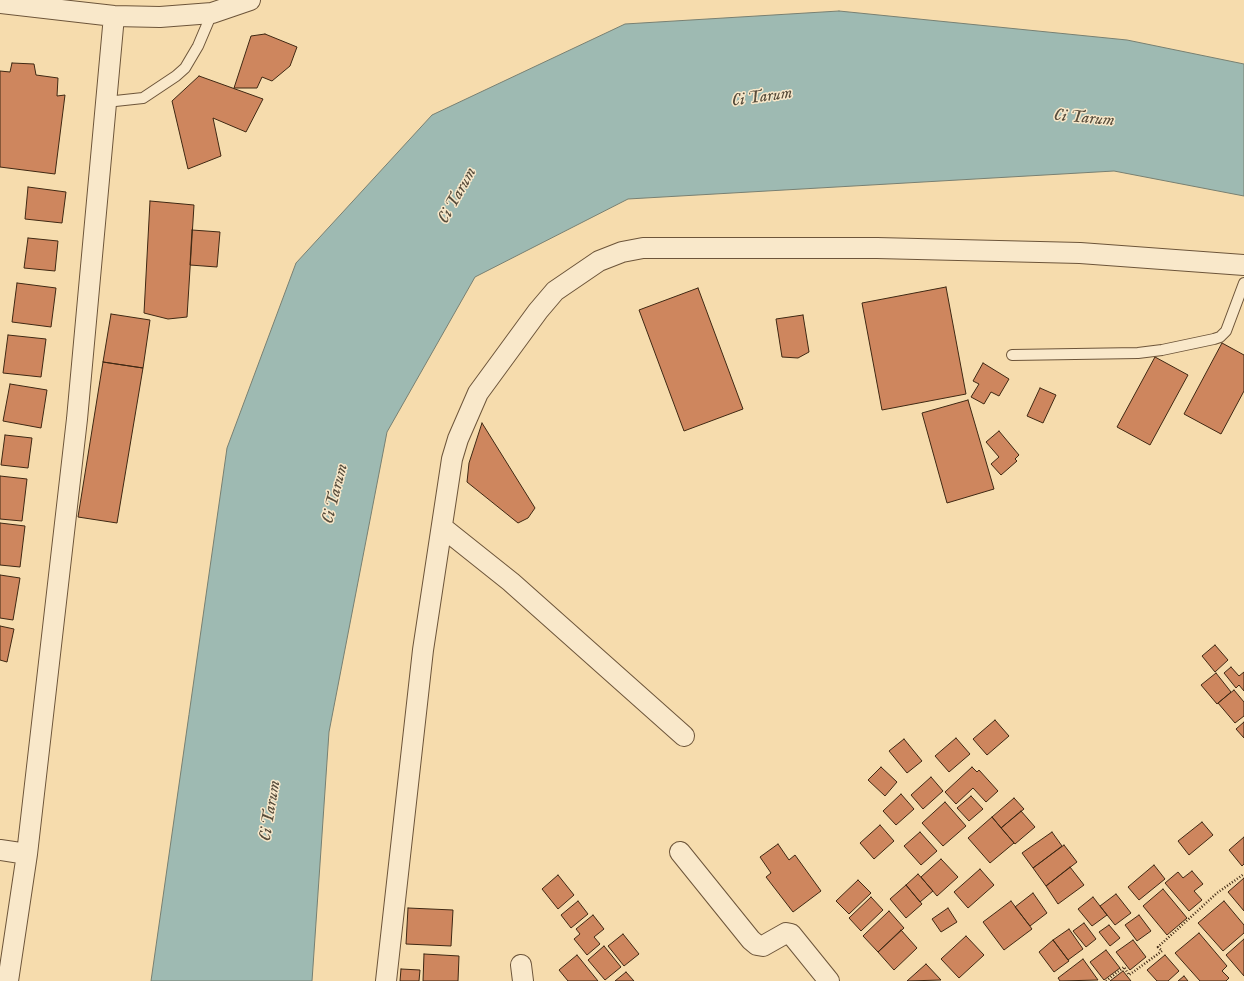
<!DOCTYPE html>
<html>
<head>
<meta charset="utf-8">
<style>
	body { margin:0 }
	canvas { display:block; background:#f6dcad }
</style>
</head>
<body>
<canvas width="1244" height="981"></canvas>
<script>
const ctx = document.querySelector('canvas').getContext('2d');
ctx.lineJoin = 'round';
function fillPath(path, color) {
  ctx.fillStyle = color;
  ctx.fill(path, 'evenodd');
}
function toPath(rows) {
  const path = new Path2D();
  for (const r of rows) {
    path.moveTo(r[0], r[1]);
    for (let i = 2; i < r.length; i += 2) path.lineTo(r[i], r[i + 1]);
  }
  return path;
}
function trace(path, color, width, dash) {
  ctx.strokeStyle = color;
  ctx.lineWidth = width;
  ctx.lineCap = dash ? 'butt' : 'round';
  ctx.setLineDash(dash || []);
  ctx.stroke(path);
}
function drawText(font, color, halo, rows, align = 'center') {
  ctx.font = font + ' "IM FELL English",serif';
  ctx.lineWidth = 3;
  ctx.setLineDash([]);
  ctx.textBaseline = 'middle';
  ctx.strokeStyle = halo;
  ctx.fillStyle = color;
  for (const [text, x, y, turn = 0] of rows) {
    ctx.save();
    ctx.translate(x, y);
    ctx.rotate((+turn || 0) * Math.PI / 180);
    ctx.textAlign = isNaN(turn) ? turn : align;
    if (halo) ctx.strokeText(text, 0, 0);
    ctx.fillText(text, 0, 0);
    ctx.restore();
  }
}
const water = toPath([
	[839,11,1127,40,1244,64,1244,196,1114,171,628,199,475,277,387,432,329,732,312,981,151,981,227,448,296,263,432,115,625,24,839,11]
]);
const building = toPath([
	[265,34,297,47,290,66,272,81,262,77,257,88,234,88,251,36,265,34],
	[12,63,34,64,36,75,58,78,57,96,65,95,55,174,0,167,0,71,10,72,12,63],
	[199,76,263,99,246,132,213,118,221,156,188,169,172,101,199,76],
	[28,187,66,192,62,223,25,219,28,187],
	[150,201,194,205,187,317,168,319,144,313,150,201],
	[192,230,220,232,217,267,190,265,192,230],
	[28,238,58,241,55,271,24,268,28,238],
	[17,283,56,288,51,327,12,322,17,283],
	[946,287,966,394,882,410,862,303,946,287],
	[698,288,743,409,684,431,639,310,698,288],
	[111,314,150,320,143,368,103,362,111,314],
	[803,315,809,352,798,358,782,357,776,319,803,315],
	[8,335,46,339,41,377,3,373,8,335],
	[1222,343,1244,355,1244,391,1221,434,1184,414,1222,343],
	[1155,357,1188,375,1150,445,1117,427,1155,357],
	[103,362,143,368,117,523,78,517,103,362],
	[983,363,1009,379,999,396,991,392,984,404,971,397,979,384,973,381,983,363],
	[10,384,47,390,41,428,3,421,10,384],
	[1040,388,1056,395,1043,423,1027,416,1040,388],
	[968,400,994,489,947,503,922,413,968,400],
	[482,423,535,508,528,518,518,523,467,482,469,463,482,423],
	[999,431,1019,455,1015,459,1017,461,1001,475,991,464,999,457,986,442,999,431],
	[5,435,32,438,28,468,1,465,5,435],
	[0,476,27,479,22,521,0,519,0,476],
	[0,523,25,526,20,567,0,565,0,523],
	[0,575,20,578,13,620,0,618,0,575],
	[0,626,14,629,7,662,0,660,0,626],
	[1215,645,1228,660,1215,672,1202,656,1215,645],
	[1231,667,1239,676,1244,672,1244,691,1239,685,1236,688,1224,673,1231,667],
	[1216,673,1231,692,1217,704,1201,685,1216,673],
	[1234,690,1244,702,1244,716,1235,723,1218,703,1234,690],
	[995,720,1009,736,987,755,973,739,995,720],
	[1244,722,1244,738,1236,729,1244,722],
	[956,738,970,754,949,772,935,756,956,738],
	[904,739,922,761,907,773,889,751,904,739],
	[881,767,897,782,885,796,868,780,881,767],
	[972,767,977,772,979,770,998,791,986,802,973,788,956,804,945,792,972,767],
	[931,777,943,791,923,809,911,795,931,777],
	[901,794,914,809,896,825,883,811,901,794],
	[971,796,983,809,969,821,957,808,971,796],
	[1014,798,1024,809,1001,828,992,817,1014,798],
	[945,802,966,826,943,846,922,823,945,802],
	[1021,811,1035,827,1015,844,1001,828,1021,811],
	[992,817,1014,843,990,863,968,838,992,817],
	[1202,822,1213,835,1189,855,1178,841,1202,822],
	[880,825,894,841,874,859,860,843,880,825],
	[920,832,937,851,921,865,904,846,920,832],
	[1052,832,1062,846,1033,868,1022,853,1052,832],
	[1244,837,1244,864,1242,866,1229,850,1244,837],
	[778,844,789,860,795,855,821,891,793,912,766,877,771,873,760,857,778,844],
	[1064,845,1077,862,1046,886,1033,868,1064,845],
	[941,859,958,877,937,896,921,877,941,859],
	[1154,865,1165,879,1139,900,1128,887,1154,865],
	[1070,867,1084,885,1058,904,1046,886,1070,867],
	[980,869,994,885,968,908,954,892,980,869],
	[1192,871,1203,884,1194,891,1202,900,1189,911,1165,883,1178,872,1183,878,1192,871],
	[918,874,933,891,920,902,906,885,918,874],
	[558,875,574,895,558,909,542,889,558,875],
	[1244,878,1244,911,1228,892,1244,878],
	[858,880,871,893,849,914,836,901,858,880],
	[906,885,922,904,906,918,890,899,906,885],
	[1163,889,1187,918,1167,935,1143,906,1163,889],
	[1033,893,1047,913,1030,926,1015,907,1033,893],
	[1116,894,1131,913,1115,925,1100,906,1116,894],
	[871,897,883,910,861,931,849,918,871,897],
	[1093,897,1107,915,1092,926,1078,909,1093,897],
	[578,901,588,914,571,928,561,915,578,901],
	[1011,901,1032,929,1004,950,983,922,1011,901],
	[1224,901,1244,925,1244,933,1223,951,1198,923,1224,901],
	[408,908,453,910,451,946,406,944,408,908],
	[948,908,957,922,941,932,932,919,948,908],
	[889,911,904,928,878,952,863,936,889,911],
	[593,915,604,929,594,937,600,944,587,955,574,939,580,934,576,929,593,915],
	[1139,915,1151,931,1137,941,1125,925,1139,915],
	[1084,923,1096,939,1086,947,1073,931,1084,923],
	[1109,925,1120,938,1110,946,1099,932,1109,925],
	[1069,929,1083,949,1068,960,1053,940,1069,929],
	[901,930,917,948,894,970,878,952,901,930],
	[1199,933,1227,966,1222,971,1229,978,1226,981,1200,981,1175,953,1199,933],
	[623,934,639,954,624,966,608,946,623,934],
	[966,936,984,955,959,978,941,959,966,936],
	[1244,939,1244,976,1226,955,1244,939],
	[1053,940,1069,961,1054,972,1039,952,1053,940],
	[1133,940,1146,957,1130,970,1116,952,1133,940],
	[604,946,621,967,605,980,588,960,604,946],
	[1106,950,1120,968,1104,980,1090,962,1106,950],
	[424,954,459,956,458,981,423,981,424,954],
	[577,955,598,981,568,981,559,970,577,955],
	[1165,955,1179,971,1168,981,1157,981,1147,970,1165,955],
	[1083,959,1098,980,1060,981,1058,978,1083,959],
	[926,964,941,980,907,981,926,964],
	[401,969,420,970,419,981,400,981,401,969],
	[1123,971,1131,981,1110,981,1123,971],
	[626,972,634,981,615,981,626,972],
	[1184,976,1188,981,1178,981,1184,976]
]);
const path = toPath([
	[1106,981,1124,967,1129,975,1162,951,1158,947,1217,893,1244,874]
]);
const service = toPath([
	[106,102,143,98,176,76,185,68,198,46,212,13],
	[1012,355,1138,353,1162,350,1214,339,1220,337,1226,331,1244,283]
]);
const minor = toPath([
	[0,3,114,16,160,17,212,13,250,0],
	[442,527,511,582,684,736],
	[0,850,27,854],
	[680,852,751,940,757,945,763,946,786,933,791,934,829,981],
	[521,965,523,981],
	[8,981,27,854,77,419,114,16],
	[386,981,423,650,452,459,458,439,478,393,538,311,555,291,599,261,622,252,643,248,877,248,1080,253,1244,265]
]);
const waterNames = [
	["Ci Tarum",762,98,-8],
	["Ci Tarum",1084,119,5],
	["Ci Tarum",458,196,-61],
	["Ci Tarum",336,494,-76],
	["Ci Tarum",271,811,-81]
];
fillPath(water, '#9ebab2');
trace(water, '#788072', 1);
fillPath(building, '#ce865e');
trace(building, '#3f2813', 1);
trace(service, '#6d553a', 12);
trace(minor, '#6d553a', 22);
trace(path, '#3f2813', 2.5, [1, 2]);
trace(service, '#f9e8ca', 10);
trace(minor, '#f9e8ca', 20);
drawText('italic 17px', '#574c3b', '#f9e8ca', waterNames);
</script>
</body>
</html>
